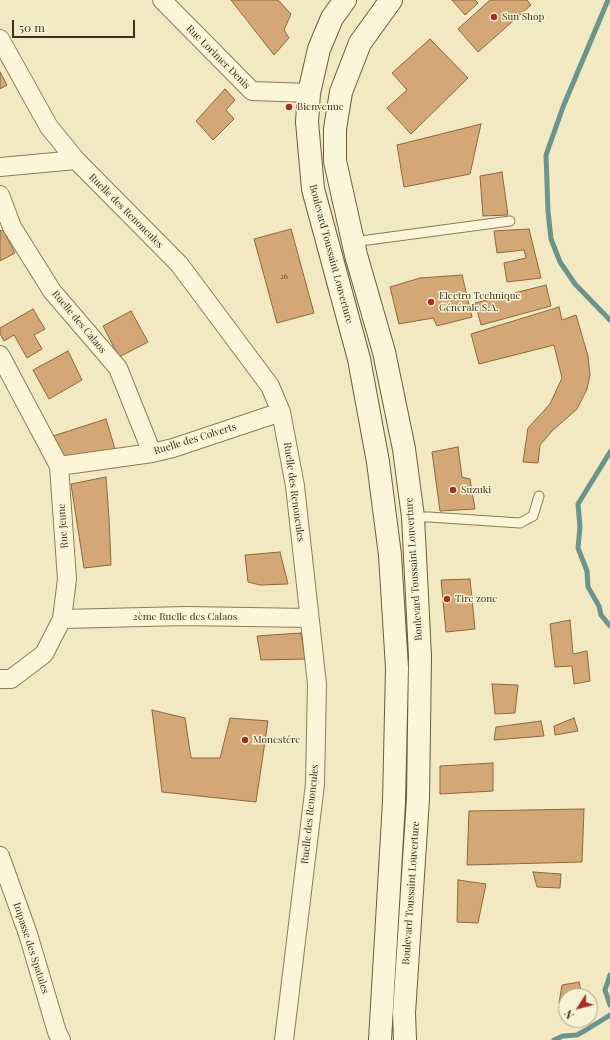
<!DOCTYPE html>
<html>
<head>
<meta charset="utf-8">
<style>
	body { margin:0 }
	#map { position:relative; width:610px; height:1040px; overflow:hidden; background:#f2e9c3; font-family:"Playfair Display",serif }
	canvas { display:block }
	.north { position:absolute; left:558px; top:988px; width:40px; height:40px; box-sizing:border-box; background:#f8f2d4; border:1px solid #ada48b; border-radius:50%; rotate:234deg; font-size:11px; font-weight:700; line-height:16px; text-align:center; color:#3d301d }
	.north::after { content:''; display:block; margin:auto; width:14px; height:18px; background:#a23123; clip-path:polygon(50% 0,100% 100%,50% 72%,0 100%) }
	.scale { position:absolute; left:12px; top:20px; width:123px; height:18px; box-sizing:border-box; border:2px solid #3d301d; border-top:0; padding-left:5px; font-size:12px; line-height:14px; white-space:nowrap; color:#3d301d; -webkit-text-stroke:3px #f8f2d4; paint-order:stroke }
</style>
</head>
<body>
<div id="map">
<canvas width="610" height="1040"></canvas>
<div class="north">N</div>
<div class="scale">50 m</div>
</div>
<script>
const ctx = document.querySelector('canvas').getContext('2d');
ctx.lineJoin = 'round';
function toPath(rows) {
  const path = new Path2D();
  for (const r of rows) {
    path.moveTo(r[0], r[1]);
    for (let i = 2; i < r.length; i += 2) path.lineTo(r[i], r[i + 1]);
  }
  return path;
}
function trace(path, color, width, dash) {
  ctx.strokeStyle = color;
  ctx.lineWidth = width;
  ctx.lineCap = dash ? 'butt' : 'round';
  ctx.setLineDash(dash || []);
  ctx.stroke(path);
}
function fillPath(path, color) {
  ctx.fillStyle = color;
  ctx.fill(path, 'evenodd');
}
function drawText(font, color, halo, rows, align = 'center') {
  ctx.font = font + ' "Playfair Display",serif';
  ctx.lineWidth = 3;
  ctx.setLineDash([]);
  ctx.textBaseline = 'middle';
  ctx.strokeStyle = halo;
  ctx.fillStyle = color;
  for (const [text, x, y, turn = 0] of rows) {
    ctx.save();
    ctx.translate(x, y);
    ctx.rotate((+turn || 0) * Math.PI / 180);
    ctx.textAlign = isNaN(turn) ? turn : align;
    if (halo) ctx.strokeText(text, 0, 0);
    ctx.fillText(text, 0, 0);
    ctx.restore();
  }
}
const stream = toPath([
	[608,0,563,107,546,155,548,211,551,239,560,262,575,284,610,320],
	[610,452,578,504,580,527,578,548,587,571,588,587,599,606,601,615,610,626],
	[610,975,605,990,610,1005],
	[554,1040,563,1036,577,1035,586,1030,610,1015]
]);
const building = toPath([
	[231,0,278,0,291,14,284,30,289,38,274,55,231,0],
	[452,0,475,0,478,3,465,15,452,0],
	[490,0,527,0,531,5,478,52,458,29,490,0],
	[430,39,468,78,411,134,387,108,407,90,392,73,430,39],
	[0,72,7,85,0,89,0,72],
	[225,89,235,100,226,110,234,119,213,140,196,121,225,89],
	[481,124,470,174,404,187,397,145,481,124],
	[502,172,508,215,483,216,480,176,502,172],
	[291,229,314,313,277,323,254,239,291,229],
	[529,229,541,278,507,282,504,263,526,258,524,250,497,253,494,231,529,229],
	[3,230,15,253,0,261,0,231,3,230],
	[462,275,472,317,437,326,433,318,399,324,390,287,420,278,462,275],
	[546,285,551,306,481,325,475,303,546,285],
	[559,307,562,320,576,315,588,356,590,375,587,389,577,409,552,431,540,445,538,463,523,462,528,428,550,404,562,378,554,345,479,364,471,334,559,307],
	[33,309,45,329,34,335,42,349,27,358,14,335,4,341,0,334,0,328,33,309],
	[131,311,148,342,119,357,103,326,131,311],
	[68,351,82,380,49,399,33,370,68,351],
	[106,419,115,449,60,460,53,436,106,419],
	[458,447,462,477,470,479,475,509,440,511,432,452,458,447],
	[106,477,109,518,111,565,84,568,71,484,106,477],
	[280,552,288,584,260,585,248,582,245,555,280,552],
	[470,579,475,629,446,632,441,580,470,579],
	[570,620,573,654,587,651,590,681,574,684,572,666,555,667,550,624,570,620],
	[301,633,305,659,261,660,257,636,301,633],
	[492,684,518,685,515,713,495,714,492,684],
	[152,710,185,718,191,758,220,758,230,718,268,721,256,802,162,792,152,710],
	[574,718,578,731,555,735,554,726,574,718],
	[541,721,544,736,494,740,496,727,541,721],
	[493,763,493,791,440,794,440,766,493,763],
	[584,809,582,862,467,865,469,811,584,809],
	[533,872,561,874,560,888,537,887,533,872],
	[458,880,486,884,478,923,457,922,458,880],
	[579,982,582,995,566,996,566,1000,559,1003,562,985,579,982]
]);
const lane = toPath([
	[353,241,368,240,510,221],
	[413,517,429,517,520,523,533,516,539,496]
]);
const street = toPath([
	[162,0,252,91,309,93],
	[0,39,49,127,76,160,179,264,270,386,281,412,295,486,317,684,315,784,284,1040],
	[0,167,76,160],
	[0,195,12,227,52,291,118,368,152,453],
	[0,355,59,466,67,579,62,619,44,654,11,679,0,679],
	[59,466,152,453,173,448,281,412],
	[62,619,186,616,309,618],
	[0,856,28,934,57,1032,61,1040]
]);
const secondary = toPath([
	[345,0,332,18,319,49,309,93,307,122,313,189,359,359,378,462,390,555,397,668,394,802,380,1040],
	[391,0,360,43,341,92,335,129,335,161,356,255,384,352,404,449,413,517,420,656,418,799,404,1013,405,1040]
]);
const markers = [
	[494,17,4,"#a23123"],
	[289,107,4,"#a23123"],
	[431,302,4,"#a23123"],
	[453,490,4,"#a23123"],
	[447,599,4,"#a23123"],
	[245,740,4,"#a23123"]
];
const numberNames = [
	["26",284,276]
];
const poiNames = [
	["Sun Shop",502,17],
	["Bienvenue",297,107],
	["Electro Technique",439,296],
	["Générale S.A.",439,308],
	["Suzuki",461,490],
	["Tire zone",455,599],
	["Monestére",253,740]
];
const streetNames = [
	["Rue Lorimer Denis",218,57,45],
	["Ruelle des Renoncules",126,211,45],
	["Boulevard Toussaint Louverture",331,254,75],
	["Ruelle des Calaos",79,322,50],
	["Ruelle des Colverts",195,439,-17],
	["Ruelle des Renoncules",294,492,82],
	["Rue Jeune",63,526,-94],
	["Boulevard Toussaint Louverture",414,569,-94],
	["2ème Ruelle des Calaos",185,617],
	["Ruelle des Renoncules",310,814,-84],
	["Boulevard Toussaint Louverture",411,893,-86],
	["Impasse des Spatules",31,948,72]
];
trace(stream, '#6b948f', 5);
fillPath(building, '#d3a876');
trace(building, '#8f673c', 1);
trace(lane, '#8e7b58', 11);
trace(street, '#8e7b58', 20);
trace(secondary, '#705c3b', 24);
trace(lane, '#fcf5d7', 9);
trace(street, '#fcf5d7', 18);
trace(secondary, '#fcf5d7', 22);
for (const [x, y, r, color] of markers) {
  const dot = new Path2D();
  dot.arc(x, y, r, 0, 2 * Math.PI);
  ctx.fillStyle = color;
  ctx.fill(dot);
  trace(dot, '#f8f2d4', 1.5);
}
drawText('8px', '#624e33', null, numberNames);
drawText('10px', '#3d301d', '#f8f2d4', poiNames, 'left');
drawText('10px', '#3d301d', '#f8f2d4', streetNames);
</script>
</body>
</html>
